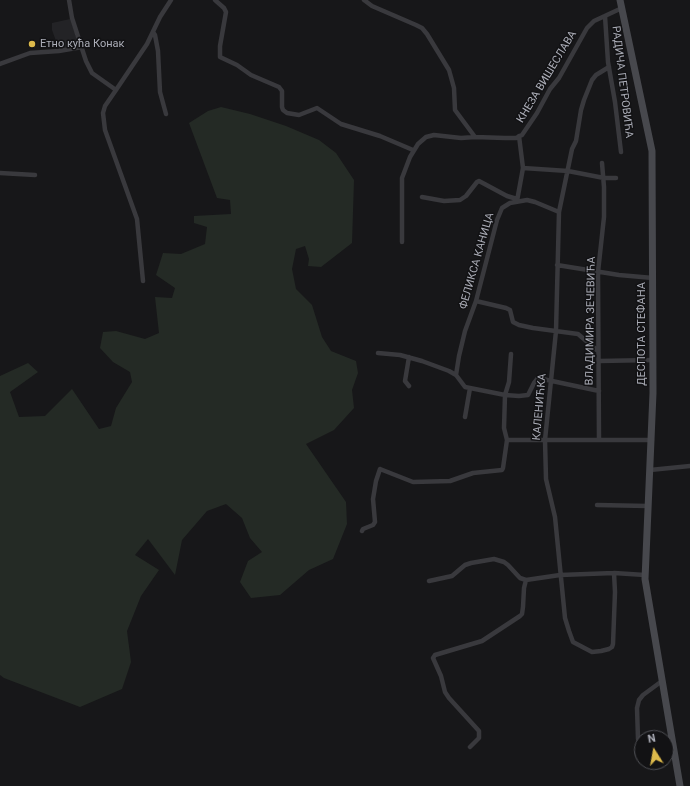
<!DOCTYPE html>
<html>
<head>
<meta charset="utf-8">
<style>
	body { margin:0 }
	#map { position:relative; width:690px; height:786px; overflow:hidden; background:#171719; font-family:Roboto,sans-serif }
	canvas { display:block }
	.north { position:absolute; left:634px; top:730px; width:40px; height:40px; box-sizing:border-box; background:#121214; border:1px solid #4f5055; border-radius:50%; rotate:349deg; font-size:11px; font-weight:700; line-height:16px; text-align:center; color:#abadb7 }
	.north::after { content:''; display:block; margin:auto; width:14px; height:18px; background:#dcb94b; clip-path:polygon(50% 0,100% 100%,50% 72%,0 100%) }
</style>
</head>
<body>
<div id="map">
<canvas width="690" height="786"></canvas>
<div class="north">N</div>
</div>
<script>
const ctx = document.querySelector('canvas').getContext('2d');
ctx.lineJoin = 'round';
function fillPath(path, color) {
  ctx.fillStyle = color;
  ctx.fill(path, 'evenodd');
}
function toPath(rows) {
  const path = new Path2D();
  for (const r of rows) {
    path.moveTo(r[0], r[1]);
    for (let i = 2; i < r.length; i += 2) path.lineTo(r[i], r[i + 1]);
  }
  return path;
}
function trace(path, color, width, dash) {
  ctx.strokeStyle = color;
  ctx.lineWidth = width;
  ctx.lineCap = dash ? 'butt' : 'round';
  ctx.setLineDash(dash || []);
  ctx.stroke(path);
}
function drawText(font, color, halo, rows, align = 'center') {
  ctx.font = font + ' Roboto,sans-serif';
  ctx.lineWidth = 3;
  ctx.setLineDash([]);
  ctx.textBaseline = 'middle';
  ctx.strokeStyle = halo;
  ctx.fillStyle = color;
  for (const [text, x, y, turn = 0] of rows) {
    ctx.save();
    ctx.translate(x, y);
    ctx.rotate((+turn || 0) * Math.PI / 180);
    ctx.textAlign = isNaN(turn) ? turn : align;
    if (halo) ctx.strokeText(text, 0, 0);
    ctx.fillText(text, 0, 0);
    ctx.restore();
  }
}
const built = toPath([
	[70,19,79,44,78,46,59,49,52,30,52,23]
]);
const green = toPath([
	[221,107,250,114,286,126,319,140,336,153,354,180,352,243,321,267,308,266,309,259,305,246,296,249,292,269,296,289,312,305,322,337,331,351,356,361,358,373,352,390,354,408,334,430,306,444,346,502,347,524,333,559,309,570,280,595,251,598,240,582,248,561,262,552,250,538,242,518,226,504,207,511,182,540,175,575,148,539,135,555,159,570,141,596,127,631,131,662,122,689,80,707,4,678,0,675,0,376,28,363,38,372,10,392,19,417,45,416,72,389,99,429,111,426,116,408,132,382,130,372,113,362,100,348,103,332,116,331,145,339,159,333,155,297,172,298,175,288,156,275,163,253,181,254,205,244,207,227,194,223,194,216,231,214,230,200,217,198,189,123,208,111]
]);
const street = toPath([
	[69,0,72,18,86,61,92,73,116,90],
	[215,0,224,8,226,12,220,46,220,57,237,65,251,75,279,87,282,91,282,107,283,110,287,113,299,115,317,108,341,124,380,136,413,150],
	[364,0,372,6,416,25,422,28,427,34,449,70,454,88,455,110,475,137],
	[605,16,608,62,615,102,621,152],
	[153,32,155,35,158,51,160,92,166,114],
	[0,64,30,53,59,51,82,47],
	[609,67,596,75,592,80,584,100,581,110,576,141,572,149,559,212,556,331,545,440,546,479,555,517,565,618,569,631,573,642,592,652,601,651,609,649,612,647,613,644,615,592,614,573],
	[523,168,568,171,604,178,616,178],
	[0,173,35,175],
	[422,197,444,201,460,200,466,196,477,182,479,181,507,196,517,199],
	[517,201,523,168,519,136],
	[402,242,402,178,410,157,418,144,426,137,434,135,461,138,475,137,505,138,516,138,522,135,537,113,550,89,559,78,587,28,594,21,622,8],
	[557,265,619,275,653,278],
	[143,281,137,219,105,130,103,113,105,106,116,90,147,44,160,17,171,0],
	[476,301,506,308,510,310,513,322,519,325,533,328,578,334,598,351],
	[378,353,400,355,422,361,449,371,456,375,465,387,505,395,519,396,528,395,534,383,538,378,599,391],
	[599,361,653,360],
	[456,375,459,356,465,331,476,301,497,220,502,208,510,203,527,200,535,202,559,212],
	[409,386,405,381,409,357],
	[465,417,470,388],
	[507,440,652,440],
	[599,440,598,272,604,217,604,187,602,163],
	[650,470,690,466],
	[597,505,648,506],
	[362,531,363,529,373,525,375,522,373,499,376,481,380,469,413,482,450,481,473,473,502,470,503,468,507,440,504,428,505,395,509,382,511,354],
	[429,581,452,576,465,565,471,563,494,559,504,562,508,565,520,578,526,580,560,575,614,573,645,575],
	[638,739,637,708,639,700,643,695,662,681],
	[470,747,479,738,479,731,449,698,445,692,441,676,433,658,435,655,482,641,520,616,522,614,523,607,524,588,526,580]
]);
const secondary = toPath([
	[620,0,652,151,653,393,645,579,680,786]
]);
const markers = [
	[32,44,4,"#dcb94b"]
];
const poiNames = [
	["Етно кућа Конак",40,44]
];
const streetNames = [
	["КНЕЗА ВИШЕСЛАВА",547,77,-59],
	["РАДИЧА ПЕТРОВИЋА",622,82,83],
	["ФЕЛИКСА КАНИЦА",477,261,-74],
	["ВЛАДИМИРА ЗЕЧЕВИЋА",591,321,-89],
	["ДЕСПОТА СТЕФАНА",642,334,-90],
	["КАЛЕНИЋКА",540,407,-85]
];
fillPath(built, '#232326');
fillPath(green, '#242a25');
trace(street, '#39393d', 4.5);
trace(secondary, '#47484d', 7);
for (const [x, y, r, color] of markers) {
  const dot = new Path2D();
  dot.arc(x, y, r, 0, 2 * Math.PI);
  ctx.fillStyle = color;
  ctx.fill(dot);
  trace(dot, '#121214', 1.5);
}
drawText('11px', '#abadb7', '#121214', poiNames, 'left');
drawText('11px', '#abadb7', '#121214', streetNames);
</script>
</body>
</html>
